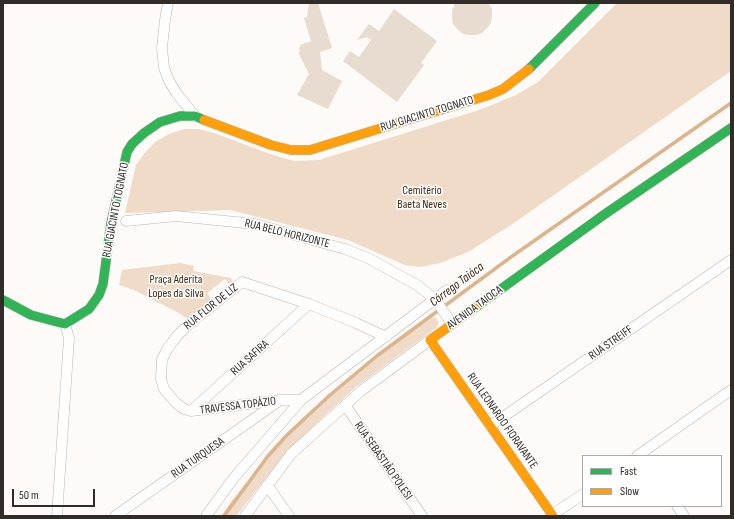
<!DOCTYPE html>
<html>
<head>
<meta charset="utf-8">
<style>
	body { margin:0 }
	#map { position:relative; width:734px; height:519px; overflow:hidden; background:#fdfaf7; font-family:"Sofia Sans Condensed",sans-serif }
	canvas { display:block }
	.frame { position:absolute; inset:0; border:4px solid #312c28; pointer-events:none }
	.legend { position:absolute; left:582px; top:455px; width:140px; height:52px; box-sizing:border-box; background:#fff; border:1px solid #adaba9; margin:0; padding:5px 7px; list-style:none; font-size:12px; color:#312c28 }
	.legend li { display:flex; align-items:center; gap:8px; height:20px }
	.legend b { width:20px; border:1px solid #adaba9 }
	.scale { position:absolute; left:12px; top:489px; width:83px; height:18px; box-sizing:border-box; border:2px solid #312c28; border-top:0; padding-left:5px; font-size:12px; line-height:14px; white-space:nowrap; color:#312c28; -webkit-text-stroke:3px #fff; paint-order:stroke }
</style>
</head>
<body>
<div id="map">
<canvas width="734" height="519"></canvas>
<div class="frame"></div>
<ul class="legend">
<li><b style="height:5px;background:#30b455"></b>Fast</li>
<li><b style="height:5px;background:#ff9f0a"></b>Slow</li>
</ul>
<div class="scale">50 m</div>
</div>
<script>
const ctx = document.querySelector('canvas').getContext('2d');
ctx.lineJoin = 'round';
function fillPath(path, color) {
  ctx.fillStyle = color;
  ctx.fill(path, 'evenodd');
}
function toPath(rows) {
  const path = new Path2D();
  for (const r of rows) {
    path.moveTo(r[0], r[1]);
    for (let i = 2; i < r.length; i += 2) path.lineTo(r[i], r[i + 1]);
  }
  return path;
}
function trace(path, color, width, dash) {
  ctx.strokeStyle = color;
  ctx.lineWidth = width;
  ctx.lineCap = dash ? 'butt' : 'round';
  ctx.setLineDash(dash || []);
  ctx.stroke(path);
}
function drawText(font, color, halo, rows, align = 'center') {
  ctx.font = font + ' "Sofia Sans Condensed",sans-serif';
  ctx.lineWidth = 3;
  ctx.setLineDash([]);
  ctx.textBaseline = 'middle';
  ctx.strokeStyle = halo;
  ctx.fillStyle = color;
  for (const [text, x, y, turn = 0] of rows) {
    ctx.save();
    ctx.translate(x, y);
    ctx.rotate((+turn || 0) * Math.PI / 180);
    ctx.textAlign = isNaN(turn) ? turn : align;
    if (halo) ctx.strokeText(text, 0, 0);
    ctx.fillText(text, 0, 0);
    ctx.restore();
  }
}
const green = toPath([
	[617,3,731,3,731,71,511,225,468,252,440,263,420,267,405,265,348,240,230,210,125,213,136,165,144,154,155,142,169,134,184,129,199,129,214,133,273,155,294,161,319,160,479,110,516,95,538,82],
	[180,263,194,266,193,271,231,278,233,282,230,285,225,279,207,293,212,300,188,319,179,313,134,290,119,285,122,270],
	[433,317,436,318,439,323,436,328,357,386,324,416,285,454,236,516,221,516,232,500,293,429,340,386,391,346]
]);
const stream = toPath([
	[224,516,268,456,287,435,330,395,378,355,511,257,731,103]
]);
const building = toPath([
	[309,3,318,3,332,48,320,52,322,70,342,81,328,109,297,95,309,74,299,54,300,45,311,41,304,18,307,17],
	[455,3,488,3,492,9,492,16,491,23,487,28,482,33,476,35,469,35,463,34,458,30,453,24,452,18,452,11],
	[394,9,437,41,421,63,424,65,397,102,343,61,350,51,359,57,371,40,367,37,357,40,369,24,379,31]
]);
const street = toPath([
	[168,3,165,20,162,48,164,68,169,81,177,94,195,116],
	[126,221,176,216,255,224,345,249,368,258,417,285,435,299,452,324],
	[301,400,281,400,191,411,184,409,176,403,164,389,161,379,162,359,168,348,177,336,189,324,242,282,309,304,356,323,386,337],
	[345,405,422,516],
	[191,411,309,304],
	[490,426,731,260],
	[637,456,731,390],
	[267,485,289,516],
	[677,506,684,516],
	[552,515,583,494],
	[57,516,69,338,65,324],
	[115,516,279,401],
	[206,516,233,479,301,400,447,290],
	[245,516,291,454,361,391,430,340]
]);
const fast = toPath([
	[529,69,595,3],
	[3,300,31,315,65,324,89,309,99,295,103,284,111,223,127,152,132,144,144,133,160,122,180,116,195,116,204,120],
	[476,307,605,214,731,128]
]);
const slow = toPath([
	[204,120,271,145,291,150,310,150,489,95,503,89,529,69],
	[476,307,430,340,553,516]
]);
const streetNames = [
	["RUA GIACINTO TOGNATO",427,114,-17],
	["RUA GIACINTO TOGNATO",116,210,-79],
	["RUA BELO HORIZONTE",287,234,14],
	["RUA FLOR DE LIZ",211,307,-39],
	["AVENIDA TAIOCA",475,308,-36],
	["RUA STREIFF",611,343,-35],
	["RUA SAFIRA",250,358,-42],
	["TRAVESSA TOPÁZIO",238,406,-7],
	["RUA LEONARDO FIORAVANTE",502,421,55],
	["RUA TURQUESA",198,458,-35],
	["RUA SEBASTIÃO POLESI",383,461,55]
];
const parkNames = [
	["Cemitério",422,191],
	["Baeta Neves",422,205],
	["Praça Aderita",176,280],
	["Lopes da Silva",176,294]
];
const waterNames = [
	["Córrego Taióca",457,285,-37]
];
fillPath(green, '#efdbc8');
trace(stream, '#dbb58e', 3.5);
fillPath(building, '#e8dcd0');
trace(street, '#bab6b3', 11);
trace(fast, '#bab6b3', 10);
trace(slow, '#bab6b3', 10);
trace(street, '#fffefe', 10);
trace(fast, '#30b455', 9);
trace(slow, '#ff9f0a', 9);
drawText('12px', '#312c28', '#fff', streetNames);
drawText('12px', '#412a12', '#fff', parkNames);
drawText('italic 13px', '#3b250d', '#fff', waterNames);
</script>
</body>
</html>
